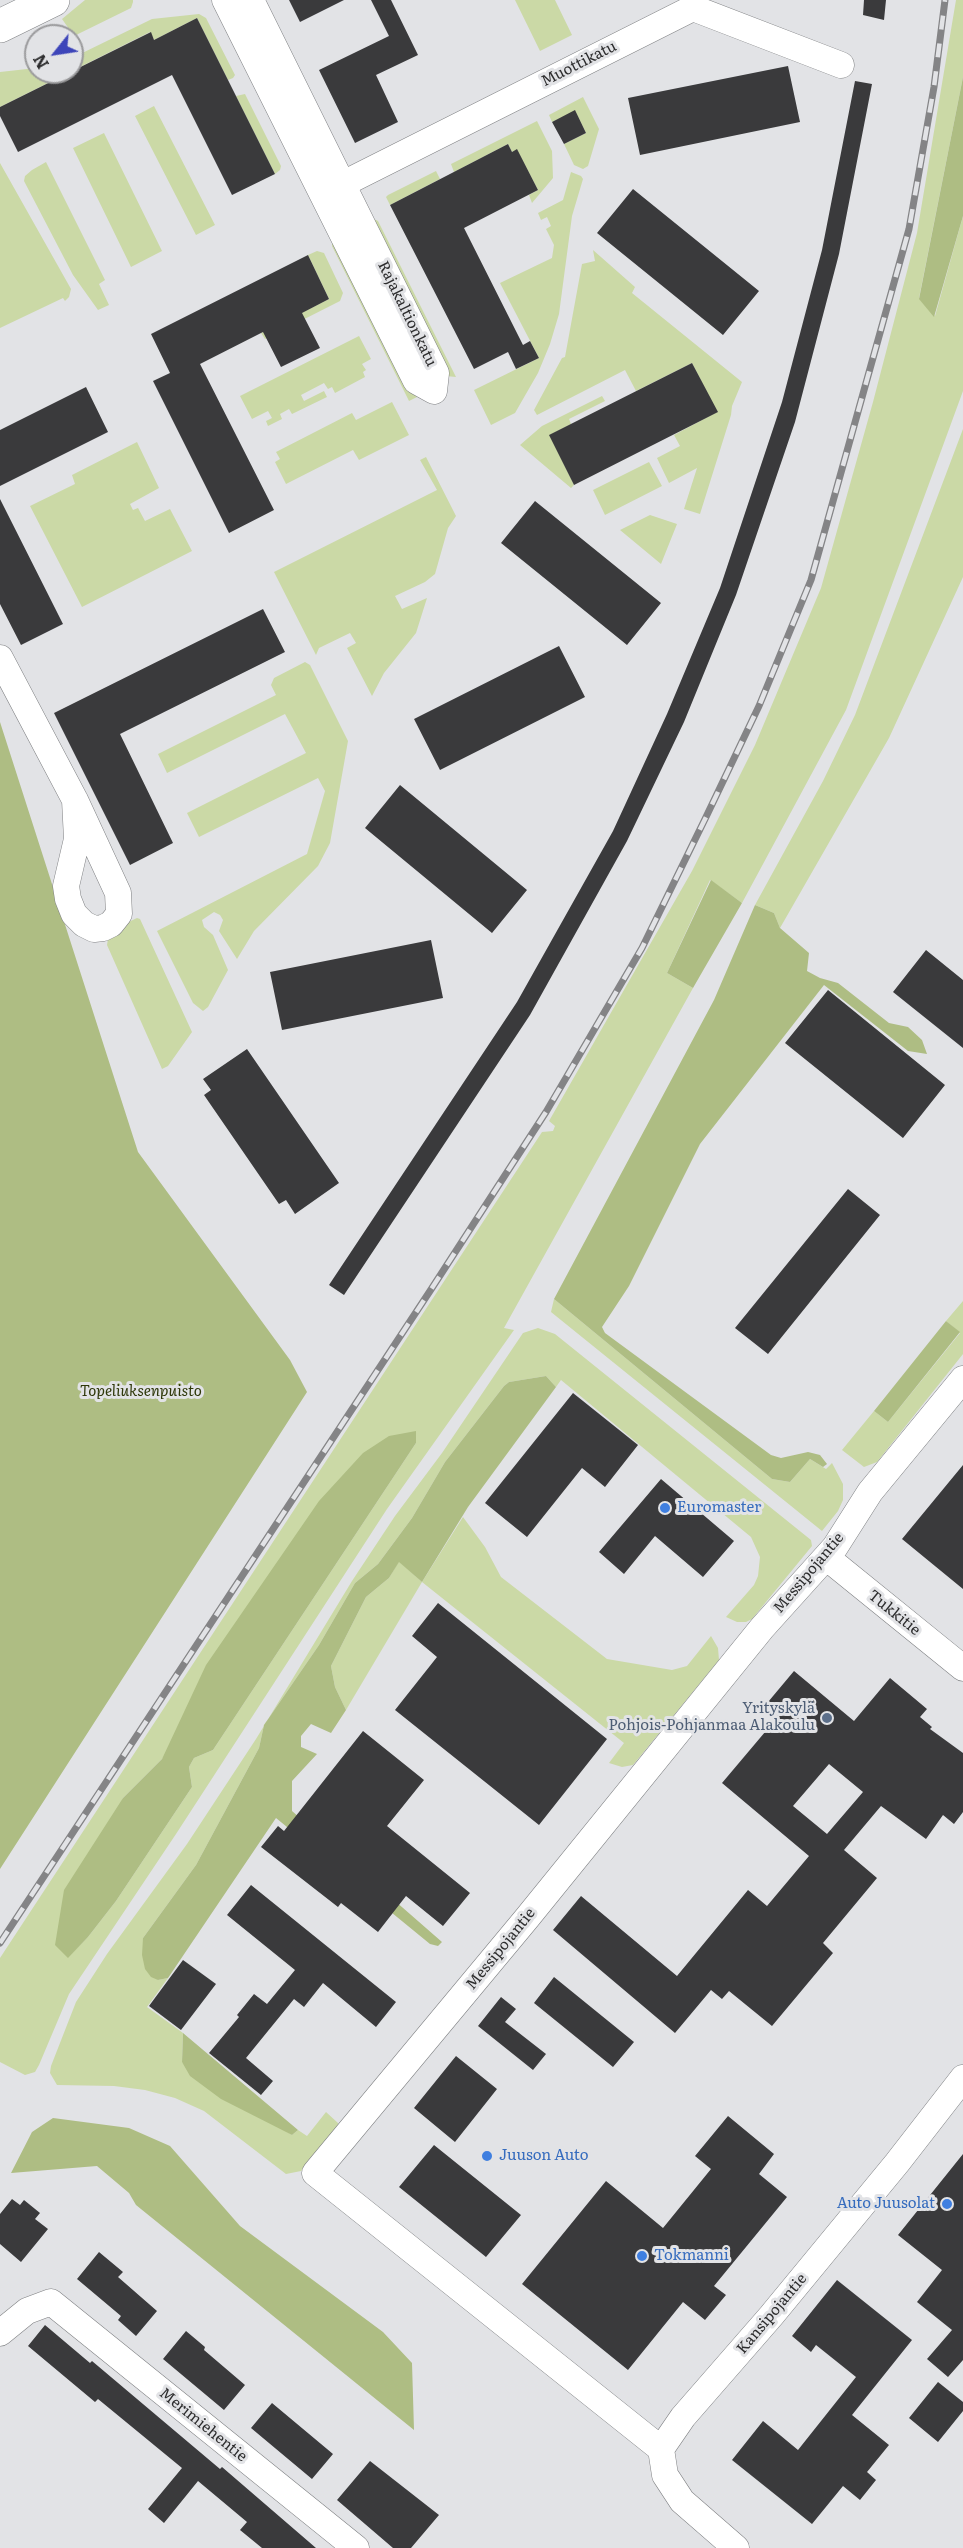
<!DOCTYPE html>
<html>
<head>
<meta charset="utf-8">
<style>
	body { margin:0 }
	#map { position:relative; width:963px; height:2548px; overflow:hidden; background:#e2e3e6; font-family:Literata,serif }
	canvas { display:block }
	.north { position:absolute; left:24px; top:24px; width:60px; height:60px; box-sizing:border-box; background:#e2e3e6; border:2px solid #9a9a9c; border-radius:50%; rotate:240deg; font-size:16px; font-weight:700; line-height:24px; text-align:center; color:#2d2d2e }
	.north::after { content:''; display:block; margin:auto; width:21px; height:27px; background:#3d45b9; clip-path:polygon(50% 0,100% 100%,50% 72%,0 100%) }
</style>
</head>
<body>
<div id="map">
<canvas width="963" height="2548"></canvas>
<div class="north">N</div>
</div>
<script>
const ctx = document.querySelector('canvas').getContext('2d');
ctx.lineJoin = 'round';
function fillPath(path, color) {
  ctx.fillStyle = color;
  ctx.fill(path, 'evenodd');
}
function toPath(rows) {
  const path = new Path2D();
  for (const r of rows) {
    path.moveTo(r[0], r[1]);
    for (let i = 2; i < r.length; i += 2) path.lineTo(r[i], r[i + 1]);
  }
  return path;
}
function trace(path, color, width, dash) {
  ctx.strokeStyle = color;
  ctx.lineWidth = width;
  ctx.lineCap = dash ? 'butt' : 'round';
  ctx.setLineDash(dash || []);
  ctx.stroke(path);
}
function drawText(font, color, halo, rows, align = 'center') {
  ctx.font = font + ' Literata,serif';
  ctx.lineWidth = 6;
  ctx.setLineDash([]);
  ctx.textBaseline = 'middle';
  ctx.strokeStyle = halo;
  ctx.fillStyle = color;
  for (const [text, x, y, turn = 0] of rows) {
    ctx.save();
    ctx.translate(x, y);
    ctx.rotate((+turn || 0) * Math.PI / 180);
    ctx.textAlign = isNaN(turn) ? turn : align;
    if (halo) ctx.strokeText(text, 0, 0);
    ctx.fillText(text, 0, 0);
    ctx.restore();
  }
}
const green = toPath([
	[85,0,133,0,133,2,131,8,74,36,62,19],
	[515,0,555,0,572,35,540,51],
	[956,0,963,0,963,77,919,298,935,316,963,216,963,391,846,710,742,903,710,880,667,973,693,988,504,1328,514,1330,387,1509,176,1834,69,1994,39,2065,35,2072,25,2075,0,2062,0,1958,542,1132,553,1131,555,1126,549,1121,692,871,755,745,821,588,873,402,917,233],
	[416,1432,416,1443,213,1750,194,1758,189,1767,192,1787,116,1901,88,1937,68,1957,123,1798,162,1759],
	[199,14,206,18,235,75,233,78,228,80,197,18,154,40,150,32,72,71,72,58,152,19],
	[36,68,36,72,70,72,0,107,0,72],
	[245,94,281,166,280,170,275,174,236,96],
	[583,97,599,129,588,166,583,169,574,165,564,144,586,133,575,111,552,122,549,115],
	[154,106,215,225,196,235,135,116],
	[537,121,552,151,553,178,532,203,529,195,538,190,517,150,512,152,508,144,454,172,451,164],
	[104,133,162,251,131,267,73,148],
	[46,162,105,280,99,284,109,305,98,310,73,275,24,181,25,176,32,170],
	[0,163,71,289,69,297,65,301,63,298,0,328],
	[436,171,440,179,390,205,386,197,388,195],
	[571,172,581,176,583,179,572,216,559,314,550,344,538,373,515,413,491,425,474,390,539,358,500,283,552,258,554,245,546,229,551,226,547,217,541,220,538,213,563,200],
	[374,219,378,221,456,377,446,376],
	[337,235,417,397,409,401,332,246,332,238],
	[593,250,635,287,632,293,742,382,732,406,731,415,700,514,684,509,697,468,669,483,657,458,680,446,674,435,717,412,692,363,636,391,625,370,537,415,534,410,562,358,565,357,582,264,595,261],
	[317,251,324,253,343,293,340,301,265,339,261,333,329,299,308,255],
	[359,336,371,359,362,364,366,370,363,372,365,377,335,393,332,387,328,389,324,383,301,395,304,401,324,391,327,397,292,414,289,409,280,414,282,419,268,426,266,421,272,418,268,411,252,419,240,396],
	[602,396,605,401,569,419,571,424,550,435,574,485,571,488,520,445,542,426],
	[392,402,409,435,359,460,353,450,286,484,275,462,280,459,276,452,352,413,356,420],
	[963,429,963,577,889,738,780,928,774,913,755,905,823,781,855,715],
	[137,442,159,488,130,504,133,510,138,508,145,521,170,509,192,551,82,607,30,506,75,484,72,475],
	[426,457,456,516,448,528,435,574,425,582,395,596,402,609,427,598,416,633,384,673,372,696,347,648,356,643,350,633,319,648,316,655,274,572,437,490,420,460],
	[649,462,662,486,605,515,593,490],
	[650,515,677,524,661,564,620,530],
	[305,662,310,665,348,741,330,843,318,866,254,931,237,959,219,931,223,920,220,915,214,912,202,920,204,927,213,935,228,970,208,1007,203,1011,193,1003,157,931,307,854,325,791,318,778,199,837,187,813,306,753,285,714,167,773,158,754,276,695,271,685,274,678],
	[137,918,140,919,192,1032,168,1066,162,1069,107,945,108,939,120,926],
	[554,1299,772,1479,790,1482,810,1459,826,1469,832,1463,843,1484,843,1500,838,1511,822,1531,551,1312],
	[963,1301,963,1354,877,1462,864,1467,842,1450,874,1411,888,1422,960,1333,946,1321],
	[538,1328,555,1334,811,1540,812,1546,752,1619,746,1622,737,1622,726,1617,754,1585,758,1576,760,1557,751,1537,561,1380,556,1387,546,1376,509,1382,504,1386,445,1462,412,1518,378,1564,355,1583,319,1645,264,1725,259,1748,196,1865,143,1938,158,1980,168,1978,147,2007,183,2033,182,2062,292,2135,298,2130,307,2136,326,2112,338,2123,340,2130,317,2159,301,2171,286,2174,204,2111,175,2098,145,2090,114,2086,57,2085,50,2073,51,2066,76,2002,107,1954,187,1844,256,1739,352,1581,395,1516,442,1453,523,1333],
	[463,1517,485,1547,501,1577,607,1659,672,1670,687,1666,711,1636,718,1648,719,1660,633,1765,622,1767,609,1763,624,1743,422,1582,346,1710,335,1687,331,1666,366,1597,389,1578,399,1561,422,1582]
]);
const forest = toPath([
	[963,77,963,216,934,317,919,299],
	[0,722,138,1152,290,1360,307,1392,0,1869],
	[711,880,742,903,693,988,667,973],
	[755,905,774,913,780,928,809,953,807,971,820,978,838,983,889,1023,908,1027,922,1040,927,1054,908,1051,824,985,700,1144,629,1286,602,1327,605,1333,771,1455,781,1458,808,1452,820,1455,827,1464,823,1467,810,1459,790,1482,772,1479,554,1299,714,1000],
	[946,1321,960,1332,888,1422,874,1411],
	[546,1376,556,1387,468,1507,422,1582,399,1562,389,1578,366,1597,331,1666,335,1687,346,1710,331,1733,311,1724,301,1736,301,1747,317,1754,292,1781,292,1811,442,1942,438,1946,430,1944,276,1818,168,1978,158,1980,151,1977,145,1969,142,1955,143,1938,196,1865,259,1748,264,1725,319,1645,355,1583,378,1564,412,1518,445,1462,504,1386,509,1382],
	[416,1431,416,1443,213,1750,194,1758,189,1767,192,1787,116,1901,88,1937,68,1958,55,1945,64,1890,123,1798,162,1759,206,1665,319,1501,363,1453,389,1436],
	[183,2033,298,2130,292,2135,221,2099,190,2076,182,2062],
	[53,2118,129,2128,170,2146,240,2226,383,2332,412,2363,414,2430,136,2205,129,2193,97,2166,11,2173,32,2132]
]);
const building = toPath([
	[289,0,344,0,300,22],
	[371,0,391,0,418,55,376,75,398,122,355,143,319,70,389,36],
	[864,0,886,0,884,20,863,15],
	[197,18,275,174,232,195,172,75,18,152,0,116,0,107,151,32,154,40],
	[788,66,800,122,640,155,628,98],
	[855,81,872,84,839,254,795,422,736,595,684,722,627,841,530,1015,344,1295,329,1285,517,1002,613,831,667,714,720,588,782,402,822,250],
	[575,110,586,133,564,144,552,122],
	[508,144,512,152,517,149,538,190,464,228,523,345,530,341,539,358,516,369,508,352,474,369,390,205],
	[633,189,759,291,723,335,597,233],
	[308,255,329,299,302,313,320,348,281,367,263,332,200,364,274,510,229,533,153,381,170,373,151,334],
	[692,363,718,412,574,485,549,435],
	[86,387,108,432,0,486,0,430],
	[0,499,63,624,21,645,0,604],
	[535,501,661,603,627,645,501,543],
	[263,609,285,652,120,734,173,843,130,865,54,713],
	[559,646,585,697,440,770,414,719],
	[400,785,527,890,492,933,365,828],
	[431,940,443,998,282,1030,270,972],
	[926,950,963,980,963,1048,893,992],
	[828,990,945,1085,903,1138,785,1043],
	[247,1049,339,1183,295,1214,286,1200,279,1204,204,1095,211,1090,203,1079],
	[848,1189,880,1215,768,1354,735,1328],
	[573,1393,638,1445,605,1487,582,1468,527,1537,485,1503],
	[963,1465,963,1589,902,1539],
	[661,1479,734,1541,703,1577,655,1536,624,1574,599,1552],
	[438,1603,607,1739,539,1825,395,1710,437,1657,412,1636],
	[794,1671,854,1721,890,1678,927,1709,920,1717,932,1727,930,1729,963,1753,963,1812,954,1824,943,1815,926,1839,881,1806,844,1850,877,1878,823,1943,833,1953,772,2026,729,1991,722,1999,711,1990,675,2033,553,1930,581,1896,677,1976,748,1890,767,1906,809,1856,722,1783,776,1719,763,1708],
	[829,1764,863,1792,827,1834,793,1806],
	[363,1731,424,1780,387,1826,470,1893,443,1926,406,1896,378,1932,341,1903,338,1907,261,1847,278,1826,284,1831],
	[251,1885,396,2002,376,2027,323,1983,304,2007,294,1999,246,2058,273,2081,261,2095,209,2053,239,2017,237,2015,254,1994,267,2004,295,1970,227,1915],
	[183,1960,216,1984,181,2030,149,2006],
	[554,1977,634,2042,613,2067,534,2003],
	[501,1997,516,2009,505,2022,546,2054,533,2070,478,2026],
	[456,2056,497,2089,455,2142,414,2108],
	[728,2116,774,2154,759,2174,787,2197,714,2286,726,2295,705,2320,683,2302,628,2370,522,2284,606,2181,663,2228,711,2169,695,2156],
	[434,2145,521,2215,486,2257,399,2187],
	[963,2154,963,2360,948,2377,927,2359,952,2330,917,2302,942,2270,898,2235],
	[12,2199,20,2205,24,2200,40,2213,35,2219,48,2229,21,2262,0,2244,0,2214],
	[99,2252,123,2272,118,2277,157,2311,136,2336,118,2320,121,2316,77,2279],
	[837,2280,912,2340,852,2415,889,2445,867,2472,876,2480,860,2500,843,2486,812,2524,732,2460,763,2421,798,2450,856,2377,816,2345,811,2352,792,2336],
	[45,2325,90,2363,92,2361,220,2469,222,2467,316,2548,262,2548,240,2530,247,2522,198,2481,164,2523,148,2509,182,2468,98,2399,95,2402,28,2346],
	[186,2331,205,2347,204,2350,245,2385,224,2410,163,2359],
	[938,2382,963,2402,963,2411,938,2442,909,2418],
	[272,2403,333,2454,312,2479,251,2428],
	[370,2461,439,2515,411,2548,393,2548,337,2500]
]);
const minor = toPath([
	[225,0,416,381,434,391,436,373,251,0],
	[329,191,693,8,841,65],
	[0,658,75,800,118,893,119,914,111,924,103,928,94,929,84,924,74,914,68,899,66,886,77,839,75,800],
	[826,1557,963,1668],
	[0,2333,27,2311,51,2302,356,2548],
	[661,2449,315,2173,527,1918,762,1628,835,1547,870,1492,963,1379],
	[736,2548,682,2501,665,2475,661,2449,683,2417,771,2316,897,2163,963,2078]
]);
const tertiary = toPath([
	[0,26,53,0]
]);
const rail = toPath([
	[0,1943,430,1291,546,1112,642,948,706,817,759,706,811,580,909,229,934,87,945,0]
]);
const markers = [
	[665,1508,6,"#3f7fe0"],
	[827,1718,6,"#5c6f8a"],
	[487,2156,6,"#3f7fe0"],
	[947,2204,6,"#3f7fe0"],
	[642,2256,6,"#3f7fe0"]
];
const streetNames = [
	["Muottikatu",579,64,-27],
	["Rajakaltionkatu",407,314,64],
	["Messipojantie",809,1573,-50],
	["Tukkitie",894,1613,39],
	["Messipojantie",501,1949,-51],
	["Kansipojantie",772,2314,-50],
	["Merimiehentie",203,2425,39]
];
const parkNames = [
	["Topeliuksenpuisto",141,1392]
];
const shopNames = [
	["Euromaster",677,1508],
	["Juuson Auto",499,2156],
	["Auto Juusolat",935,2204,"right"],
	["Tokmanni",654,2256]
];
const serviceNames = [
	["Yrityskylä",815,1709],
	["Pohjois-Pohjanmaa Alakoulu",815,1726]
];
fillPath(green, '#cbd9a6');
fillPath(forest, '#aebd83');
fillPath(building, '#3a3a3c');
trace(minor, '#7f8083', 27);
trace(tertiary, '#7f8083', 34);
trace(minor, '#fff', 26);
trace(tertiary, '#fff', 33);
trace(rail, '#848486', 7);
trace(rail, '#e2e3e6', 4.5, [14]);
for (const [x, y, r, color] of markers) {
  const dot = new Path2D();
  dot.arc(x, y, r, 0, 2 * Math.PI);
  ctx.fillStyle = color;
  ctx.fill(dot);
  trace(dot, '#e2e3e6', 2);
}
drawText('15px', '#2d2d2e', '#e2e3e6', streetNames);
drawText('italic 15px', '#2e3709', '#e2e3e6', parkNames);
drawText('15px', '#366cbe', '#e2e3e6', shopNames, 'left');
drawText('15px', '#4e5e75', '#e2e3e6', serviceNames, 'right');
</script>
</body>
</html>
